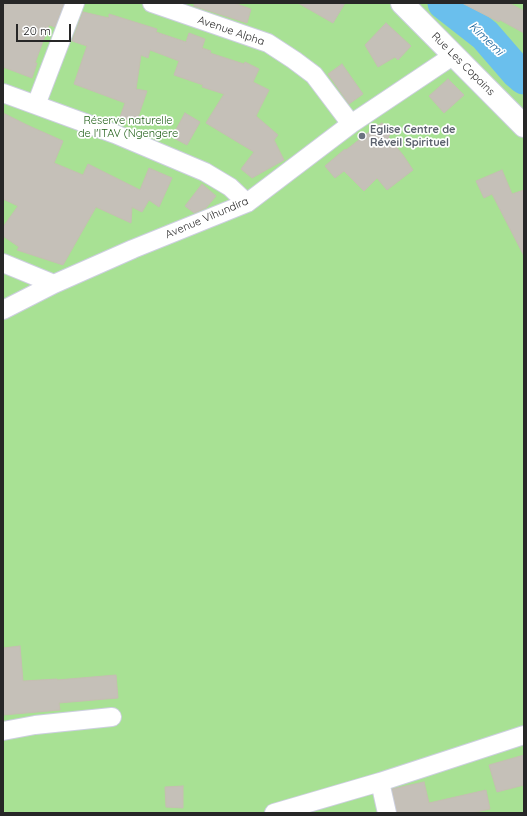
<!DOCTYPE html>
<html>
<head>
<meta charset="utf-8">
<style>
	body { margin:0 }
	#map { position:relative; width:527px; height:816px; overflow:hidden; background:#eae3d8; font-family:Quicksand,sans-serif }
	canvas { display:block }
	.frame { position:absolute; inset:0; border:4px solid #272727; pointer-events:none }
	.scale { position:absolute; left:16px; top:24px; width:55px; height:18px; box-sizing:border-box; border:2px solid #272727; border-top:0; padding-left:5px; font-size:12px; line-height:14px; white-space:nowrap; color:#272727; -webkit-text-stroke:3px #fff; paint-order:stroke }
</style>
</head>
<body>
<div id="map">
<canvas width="527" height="816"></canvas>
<div class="frame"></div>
<div class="scale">20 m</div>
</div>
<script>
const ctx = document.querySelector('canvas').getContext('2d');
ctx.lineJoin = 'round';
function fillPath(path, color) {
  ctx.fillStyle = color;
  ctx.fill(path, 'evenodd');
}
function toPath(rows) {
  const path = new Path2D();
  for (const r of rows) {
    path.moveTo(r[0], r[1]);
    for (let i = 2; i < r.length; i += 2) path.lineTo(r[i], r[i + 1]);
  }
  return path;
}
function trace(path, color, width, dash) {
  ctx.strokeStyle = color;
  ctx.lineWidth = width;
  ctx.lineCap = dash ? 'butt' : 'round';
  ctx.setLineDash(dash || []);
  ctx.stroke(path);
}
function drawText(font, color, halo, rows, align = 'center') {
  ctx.font = font + ' Quicksand,sans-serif';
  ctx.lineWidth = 3.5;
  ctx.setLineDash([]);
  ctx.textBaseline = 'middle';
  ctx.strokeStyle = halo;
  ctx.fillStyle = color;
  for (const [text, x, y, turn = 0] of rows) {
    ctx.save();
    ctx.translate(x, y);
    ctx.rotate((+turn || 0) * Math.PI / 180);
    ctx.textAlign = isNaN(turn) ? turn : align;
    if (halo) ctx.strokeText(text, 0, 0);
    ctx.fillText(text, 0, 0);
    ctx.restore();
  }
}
const green = toPath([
	[3,3,524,3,524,813,3,813]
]);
const river = toPath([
	[444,3,485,35,517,72,524,78]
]);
const building = toPath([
	[3,3,64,3,55,27,49,25,35,63,37,63,32,78,3,67,3,3],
	[194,3,234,3,251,9,247,23,194,6,194,3],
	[298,3,345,3,333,23,298,3],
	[462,3,509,3,524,11,524,33,500,20,499,22,462,3],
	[83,12,109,18,109,14,157,29,156,32,186,42,189,33,205,39,202,48,211,51,210,53,244,64,245,62,259,69,253,82,269,90,256,116,278,135,274,140,284,160,252,178,241,169,254,152,206,123,224,94,202,87,203,85,174,75,179,61,150,50,148,58,141,55,136,89,147,91,136,123,120,117,125,103,74,84,87,46,72,41,83,12],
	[386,23,411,46,398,60,395,57,378,67,365,45,386,23],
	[342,64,363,94,349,104,328,74,342,64],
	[448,79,464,95,444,113,429,96,448,79],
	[3,113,27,125,63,141,54,163,83,175,88,164,140,190,149,168,172,178,159,207,149,200,142,212,132,207,131,223,96,207,63,265,17,250,19,247,3,236,3,227,18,206,3,199,3,113],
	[185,113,200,122,187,145,172,137,185,113],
	[382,123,390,135,388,137,403,155,413,170,387,190,377,178,364,191,344,171,335,178,325,166,345,149,346,150,378,125,379,125,382,123],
	[502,170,512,194,524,190,524,256,492,194,484,198,476,181,502,170],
	[202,184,216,196,206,208,194,213,185,206,202,184],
	[20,646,23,681,57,679,57,680,116,675,118,698,59,703,60,710,3,715,3,648,20,646],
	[524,755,524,785,497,792,489,765,524,755],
	[424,782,429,803,486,790,490,809,471,813,397,813,392,789,424,782],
	[183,786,183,808,166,807,165,787,183,786]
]);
const minor = toPath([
	[152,3,268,43,294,60,314,75,351,124],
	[3,93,115,134,205,172,230,187,247,203],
	[36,105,75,3],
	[3,263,54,284],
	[3,310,54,284,133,249,247,203,351,124,454,55],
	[3,731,35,725,112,717],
	[380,782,387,813],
	[274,813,380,782,524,735]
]);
const tertiary = toPath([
	[402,3,524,126]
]);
const markers = [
	[362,136,4,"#6b7280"]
];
const streetNames = [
	["Avenue Alpha",231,31,19],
	["Rue Les Copains",463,64,45],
	["Avenue Vihundira",207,218,-23]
];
const parkNames = [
	["Réserve naturelle",128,121],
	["de l'ITAV (Ngengere",128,134]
];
const worshipNames = [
	["Eglise Centre de",370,130],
	["Réveil Spirituel",370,143]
];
const waterNames = [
	["Kimemi",486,39,44]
];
fillPath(green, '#a8e194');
trace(river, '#6abfed', 33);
fillPath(building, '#c5c0b8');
trace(building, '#c5bfb2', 1);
trace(minor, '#cdcfe0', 20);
trace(tertiary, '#cdcfe0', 24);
trace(minor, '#fff', 18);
trace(tertiary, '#fff', 22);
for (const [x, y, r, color] of markers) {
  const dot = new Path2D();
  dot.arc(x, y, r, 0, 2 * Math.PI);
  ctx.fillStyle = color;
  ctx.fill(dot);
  trace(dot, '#fff', 1.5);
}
drawText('11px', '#272727', '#fff', streetNames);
drawText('11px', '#226119', '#fff', parkNames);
drawText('bold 11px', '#5b616d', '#fff', worshipNames, 'left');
drawText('italic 12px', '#0e5b94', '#fff', waterNames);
</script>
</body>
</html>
